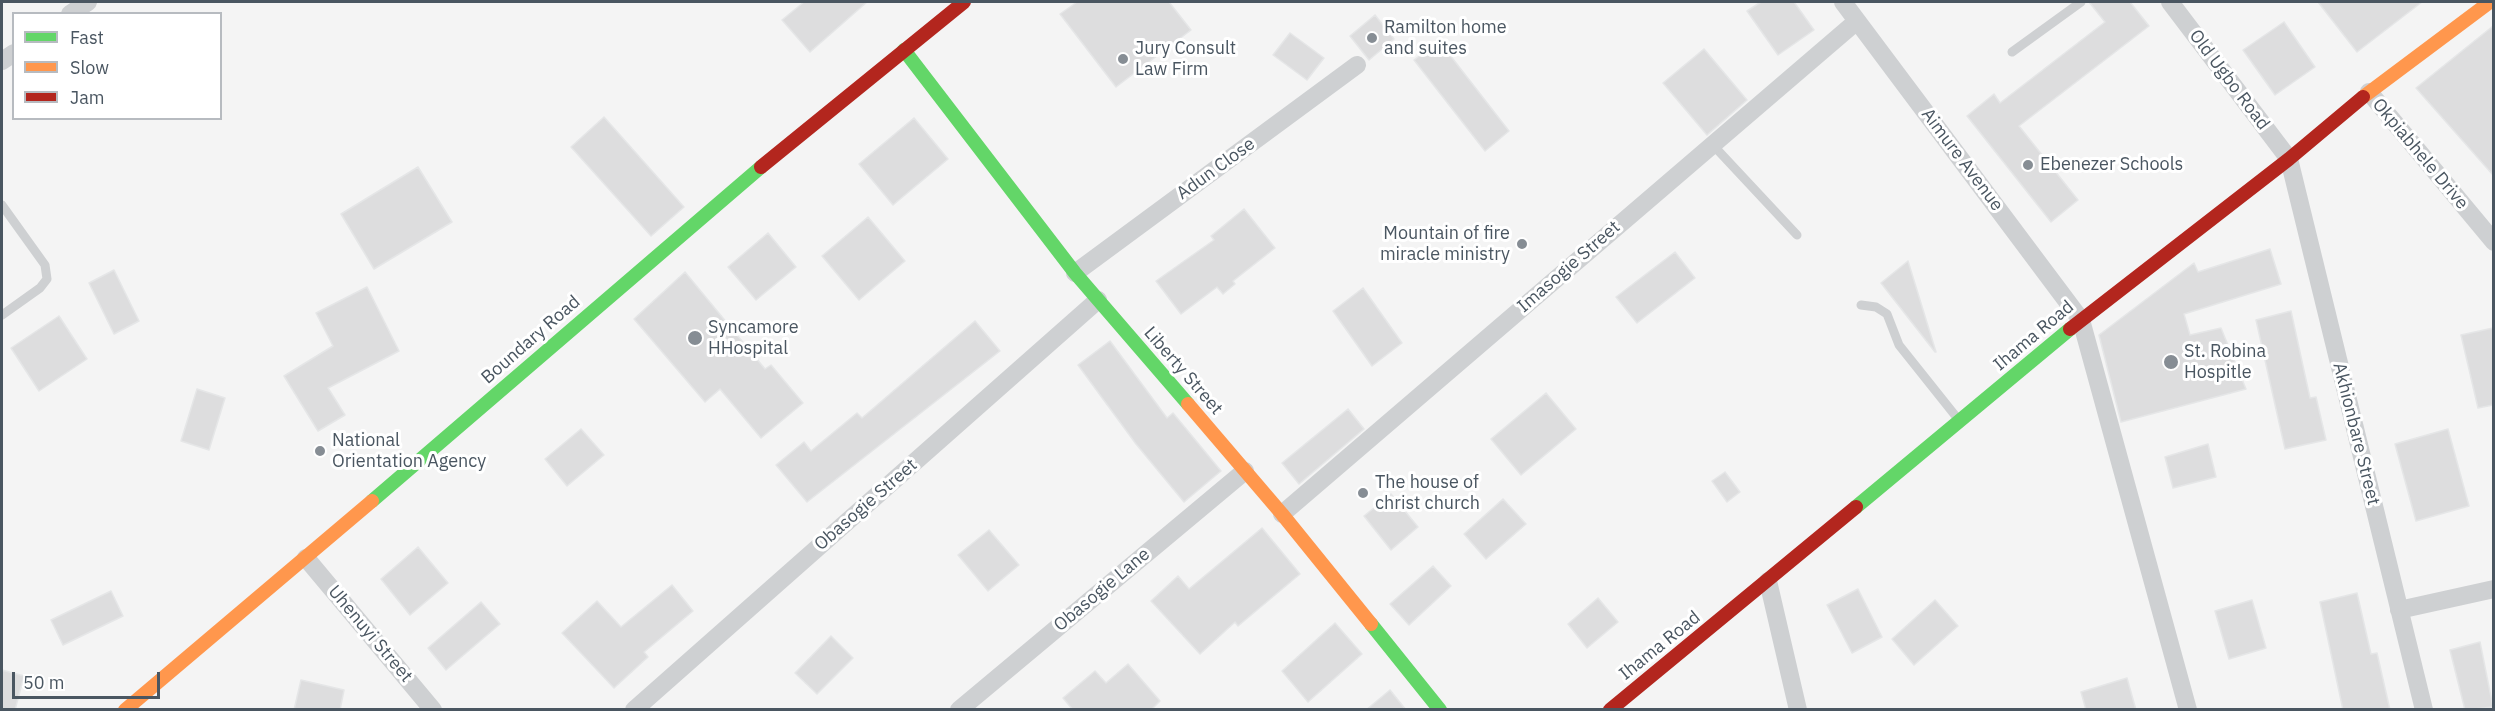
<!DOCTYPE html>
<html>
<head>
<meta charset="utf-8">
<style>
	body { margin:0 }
	#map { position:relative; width:2495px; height:711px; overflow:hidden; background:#f4f4f4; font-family:"IBM Plex Sans",sans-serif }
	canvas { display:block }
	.frame { position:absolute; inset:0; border:3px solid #4a5661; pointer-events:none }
	.legend { position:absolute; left:12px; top:12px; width:210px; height:108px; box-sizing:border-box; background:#fff; border:2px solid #b7bbc0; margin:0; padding:8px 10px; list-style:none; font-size:18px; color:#4a5661 }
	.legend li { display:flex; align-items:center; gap:12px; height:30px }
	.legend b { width:30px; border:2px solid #b7bbc0 }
	.scale { position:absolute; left:12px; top:672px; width:148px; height:27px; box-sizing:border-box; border:3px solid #4a5661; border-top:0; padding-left:8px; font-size:18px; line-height:21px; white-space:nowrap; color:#4a5661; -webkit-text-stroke:4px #fff; paint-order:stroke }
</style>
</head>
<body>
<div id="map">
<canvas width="2495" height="711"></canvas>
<div class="frame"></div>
<ul class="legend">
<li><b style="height:8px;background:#63d668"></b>Fast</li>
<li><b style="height:8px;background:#ff974d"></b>Slow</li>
<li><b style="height:8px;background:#b3261e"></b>Jam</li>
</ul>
<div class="scale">50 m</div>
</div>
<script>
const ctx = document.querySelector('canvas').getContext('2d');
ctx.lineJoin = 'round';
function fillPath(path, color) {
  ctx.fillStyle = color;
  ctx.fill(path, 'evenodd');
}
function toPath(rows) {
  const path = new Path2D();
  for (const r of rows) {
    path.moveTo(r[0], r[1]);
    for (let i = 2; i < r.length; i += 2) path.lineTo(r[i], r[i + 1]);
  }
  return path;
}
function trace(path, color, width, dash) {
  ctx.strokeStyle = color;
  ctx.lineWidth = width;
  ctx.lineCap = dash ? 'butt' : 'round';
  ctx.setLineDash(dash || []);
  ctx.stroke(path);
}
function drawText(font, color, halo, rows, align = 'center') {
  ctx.font = font + ' "IBM Plex Sans",sans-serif';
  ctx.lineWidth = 6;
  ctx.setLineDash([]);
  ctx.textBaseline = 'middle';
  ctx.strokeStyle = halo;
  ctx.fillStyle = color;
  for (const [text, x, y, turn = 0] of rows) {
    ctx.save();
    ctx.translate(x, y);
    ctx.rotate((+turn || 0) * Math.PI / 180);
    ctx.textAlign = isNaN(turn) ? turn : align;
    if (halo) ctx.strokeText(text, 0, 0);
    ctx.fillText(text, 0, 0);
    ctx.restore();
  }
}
const building = toPath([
	[804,2,867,2,810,52,782,20,804,2],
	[1077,2,1169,2,1191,30,1116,87,1060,14,1077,2],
	[1761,2,1794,2,1814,30,1778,55,1747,11,1761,2],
	[2089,2,2130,2,2149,26,2019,126,2078,200,2051,222,1967,116,1994,94,2000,103,2105,22,2089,2],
	[2318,2,2422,2,2357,52,2318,2],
	[1375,15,1394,39,1369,60,1350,36,1375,15],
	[2284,22,2315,67,2275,95,2243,50,2284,22],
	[2493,26,2493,175,2416,88,2493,26],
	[1290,33,1324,58,1307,80,1273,55,1290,33],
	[1439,41,1509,131,1485,151,1414,60,1439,41],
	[1704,49,1747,100,1707,135,1663,83,1704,49],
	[604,117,684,207,651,236,571,147,604,117],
	[914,118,948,159,893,205,859,164,914,118],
	[418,167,452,222,374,269,341,214,418,167],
	[1244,209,1275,248,1233,281,1235,284,1223,294,1217,287,1181,314,1156,281,1214,240,1211,236,1244,209],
	[868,217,905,261,859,300,822,256,868,217],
	[768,233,796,267,756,300,728,267,768,233],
	[2270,249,2281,284,2184,314,2190,335,2221,328,2246,389,2121,422,2099,335,2194,263,2198,272,2270,249],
	[1675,252,1695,278,1637,323,1616,297,1675,252],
	[1908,261,1936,352,1935,352,1881,283,1908,261],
	[114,270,139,321,114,334,89,283,114,270],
	[685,272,765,369,771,365,803,403,761,438,720,389,705,402,634,319,685,272],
	[367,287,399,351,328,388,345,415,318,431,284,376,333,346,316,313,367,287],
	[1363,288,1402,343,1372,366,1333,311,1363,288],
	[2291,311,2310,398,2316,397,2326,440,2285,449,2256,320,2291,311],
	[59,316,87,359,39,391,11,348,59,316],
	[975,321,1000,351,807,502,776,465,804,442,811,451,857,413,862,418,975,321],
	[2493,328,2493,405,2478,408,2461,335,2493,328],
	[1110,341,1167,418,1173,413,1221,471,1184,502,1136,444,1078,365,1110,341],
	[197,389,225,398,209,450,181,441,197,389],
	[1546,393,1576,429,1521,475,1491,439,1546,393],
	[1348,409,1364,429,1299,484,1282,463,1348,409],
	[581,429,604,455,567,486,545,459,581,429],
	[2448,429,2469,506,2416,521,2395,444,2448,429],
	[2208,444,2216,477,2173,488,2165,457,2208,444],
	[1725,472,1740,492,1727,502,1712,481,1725,472],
	[1391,494,1418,527,1391,550,1364,516,1391,494],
	[1503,499,1526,524,1486,559,1464,534,1503,499],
	[1262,528,1300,574,1238,626,1235,622,1200,654,1151,601,1178,576,1189,589,1262,528],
	[989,530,1019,565,988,591,958,555,989,530],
	[418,547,448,583,410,615,381,579,418,547],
	[1433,566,1451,586,1409,625,1390,604,1433,566],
	[672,585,693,611,644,652,648,657,614,688,562,633,597,601,621,627,672,585],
	[1858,589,1882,637,1852,653,1827,605,1858,589],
	[111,591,123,616,63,645,51,620,111,591],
	[2357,593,2371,654,2377,653,2390,710,2343,710,2320,602,2357,593],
	[1598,598,1618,622,1587,648,1568,624,1598,598],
	[1935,600,1958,626,1914,665,1892,639,1935,600],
	[2252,600,2266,648,2229,659,2215,611,2252,600],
	[481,602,500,624,446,670,428,648,481,602],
	[1335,623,1362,654,1308,702,1282,671,1335,623],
	[831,636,853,658,817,694,795,673,831,636],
	[2480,642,2493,707,2465,710,2450,650,2480,642],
	[1128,664,1160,701,1151,710,1073,710,1063,698,1095,671,1106,683,1128,664],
	[2,670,24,676,15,710,2,710,2,670],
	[2127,678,2136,710,2086,710,2081,692,2127,678],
	[301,680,344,690,340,710,294,710,301,680],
	[1390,690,1406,710,1366,710,1390,690]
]);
const lane = toPath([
	[2012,52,2081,2],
	[1712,144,1797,235],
	[2,205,45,265,47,279,40,288,2,315],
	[1861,305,1876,307,1887,314,1899,345,1958,419]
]);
const street = toPath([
	[1843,2,2081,320,2188,710],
	[2170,2,2289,159,2424,710],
	[70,14,88,2],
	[2,61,14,53],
	[2369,92,2494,242],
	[1075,273,1357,65],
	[1282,514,1857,21],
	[306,558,433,710],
	[1768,581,1798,710],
	[2399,610,2494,589],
	[634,710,1098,300],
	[959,710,1245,471]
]);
const fast = toPath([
	[904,50,1075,273,1188,404],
	[372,501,761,167],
	[1856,507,2070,329],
	[1371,624,1440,710]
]);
const slow = toPath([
	[2363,97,2490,2],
	[1188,404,1282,514,1371,624],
	[125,710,372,501]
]);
const jam = toPath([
	[761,167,964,2],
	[2070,329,2289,159,2363,97],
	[1610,710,1856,507]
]);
const markers = [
	[1372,38,6,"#868d94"],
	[1123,59,6,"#868d94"],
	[2028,165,6,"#868d94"],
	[1522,244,6,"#868d94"],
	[695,338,8,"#868d94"],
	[2171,362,8,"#868d94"],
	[320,451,6,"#868d94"],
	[1363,493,6,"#868d94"]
];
const poiNames = [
	["Ramilton home",1384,28],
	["and suites",1384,49],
	["Jury Consult",1135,49],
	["Law Firm",1135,70],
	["Ebenezer Schools",2040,165],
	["Mountain of fire",1510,234,"right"],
	["miracle ministry",1510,255,"right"],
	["Syncamore",708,328],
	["HHospital",708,349],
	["St. Robina",2184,352],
	["Hospitle",2184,373],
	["National",332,441],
	["Orientation Agency",332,462],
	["The house of",1375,483],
	["christ church",1375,504]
];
const streetNames = [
	["Old Ugbo Road",2229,80,53],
	["Okpiabhele Drive",2420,154,50],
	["Aimure Avenue",1962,160,53],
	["Adun Close",1216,169,-36],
	["Imasogie Street",1569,267,-41],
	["Ihama Road",2034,336,-40],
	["Boundary Road",531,340,-41],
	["Liberty Street",1183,371,49],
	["Akhionbare Street",2356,434,76],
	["Obasogie Street",866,505,-41],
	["Obasogie Lane",1102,590,-40],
	["Uhenuyi Street",370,634,50],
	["Ihama Road",1660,646,-39]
];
fillPath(building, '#ddddde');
trace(building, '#e5e6e7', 1.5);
trace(lane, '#ced0d2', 9);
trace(street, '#ced0d2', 18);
trace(fast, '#63d668', 14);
trace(slow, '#ff974d', 14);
trace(jam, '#b3261e', 14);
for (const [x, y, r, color] of markers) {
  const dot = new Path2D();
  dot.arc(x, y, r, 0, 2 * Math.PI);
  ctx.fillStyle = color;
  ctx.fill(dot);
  trace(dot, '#fff', 2);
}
drawText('18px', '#4a5661', '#fff', poiNames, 'left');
drawText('18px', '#4a5661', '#fff', streetNames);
</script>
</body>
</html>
